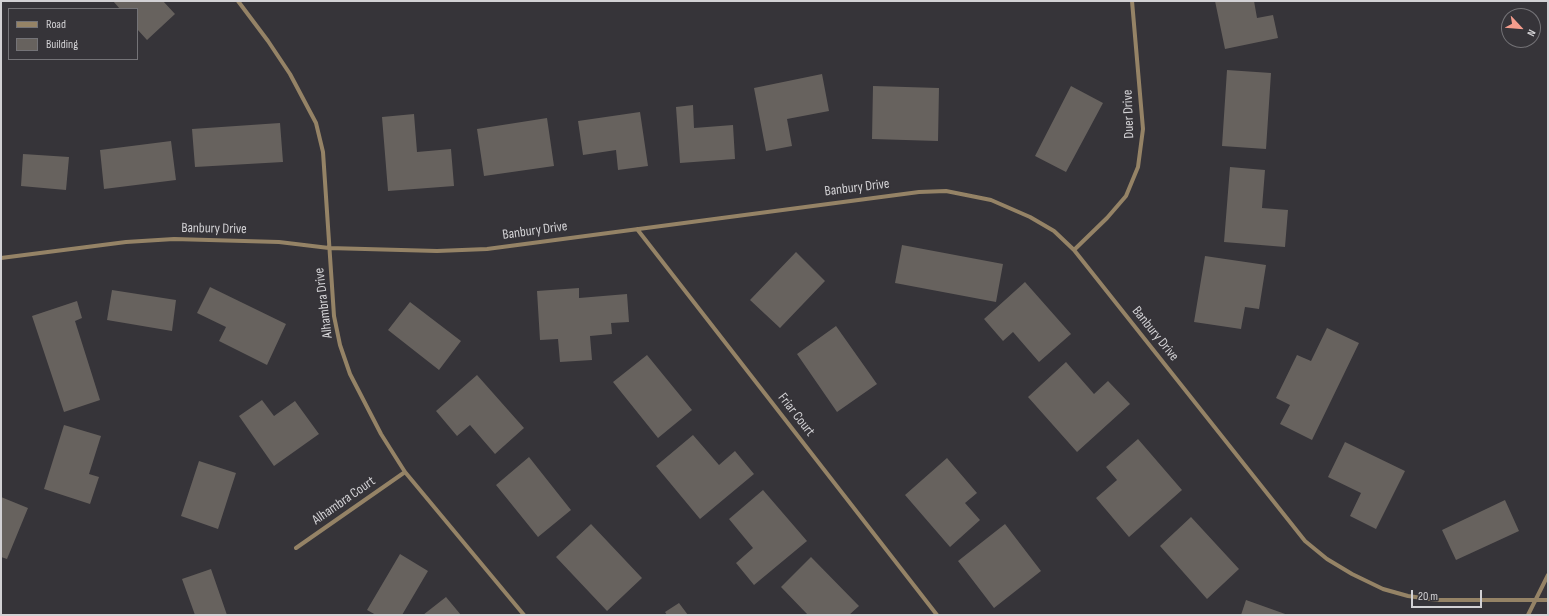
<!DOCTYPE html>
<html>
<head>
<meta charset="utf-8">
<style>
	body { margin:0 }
	#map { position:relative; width:1549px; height:616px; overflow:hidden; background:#363439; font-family:"Sofia Sans Condensed",sans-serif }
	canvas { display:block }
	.frame { position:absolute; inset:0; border:2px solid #d2d1d4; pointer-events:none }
	.legend { position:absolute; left:8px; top:8px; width:130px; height:52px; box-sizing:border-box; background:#363439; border:1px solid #747377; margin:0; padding:5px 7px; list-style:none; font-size:12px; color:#d2d1d4 }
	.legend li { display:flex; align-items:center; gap:8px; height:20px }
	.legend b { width:20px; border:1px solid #747377 }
	.north { position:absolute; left:1501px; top:8px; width:40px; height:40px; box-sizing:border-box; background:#363439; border:1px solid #747377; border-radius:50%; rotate:116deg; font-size:11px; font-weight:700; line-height:16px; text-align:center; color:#d2d1d4 }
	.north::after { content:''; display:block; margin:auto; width:14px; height:18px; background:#f59d8d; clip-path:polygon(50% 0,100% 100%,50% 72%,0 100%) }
	.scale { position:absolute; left:1411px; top:590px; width:71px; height:18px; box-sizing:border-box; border:2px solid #d2d1d4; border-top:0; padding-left:5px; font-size:12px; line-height:14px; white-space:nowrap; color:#d2d1d4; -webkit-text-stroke:3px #363439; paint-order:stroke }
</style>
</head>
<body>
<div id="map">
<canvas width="1549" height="616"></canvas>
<div class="frame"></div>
<ul class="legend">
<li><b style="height:5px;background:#958366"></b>Road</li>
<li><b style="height:11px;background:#67625e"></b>Building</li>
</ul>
<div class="north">N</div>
<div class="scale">20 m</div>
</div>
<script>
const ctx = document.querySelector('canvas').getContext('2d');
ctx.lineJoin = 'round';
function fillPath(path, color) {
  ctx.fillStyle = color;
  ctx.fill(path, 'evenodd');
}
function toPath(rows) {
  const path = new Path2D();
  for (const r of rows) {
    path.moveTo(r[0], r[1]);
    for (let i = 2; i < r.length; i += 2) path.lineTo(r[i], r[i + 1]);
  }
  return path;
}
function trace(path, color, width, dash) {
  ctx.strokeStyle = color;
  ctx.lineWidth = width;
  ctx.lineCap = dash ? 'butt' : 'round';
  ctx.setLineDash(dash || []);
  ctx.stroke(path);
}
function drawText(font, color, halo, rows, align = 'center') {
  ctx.font = font + ' "Sofia Sans Condensed",sans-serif';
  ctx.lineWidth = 3.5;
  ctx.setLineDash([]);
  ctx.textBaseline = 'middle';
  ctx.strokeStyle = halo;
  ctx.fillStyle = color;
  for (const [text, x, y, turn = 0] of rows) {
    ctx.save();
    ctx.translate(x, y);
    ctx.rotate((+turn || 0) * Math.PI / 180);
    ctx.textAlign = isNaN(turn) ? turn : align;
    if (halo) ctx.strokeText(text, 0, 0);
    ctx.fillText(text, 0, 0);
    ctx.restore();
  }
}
const building = toPath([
	[113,1,163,1,175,14,147,40,137,29,137,9,120,9],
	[1215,1,1254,1,1257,18,1273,15,1278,38,1225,49],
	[1227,70,1271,73,1266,149,1222,146],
	[822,74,829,111,787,119,792,146,766,151,754,88],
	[873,86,939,88,938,141,872,139],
	[1071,86,1103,103,1066,172,1035,156],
	[693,105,694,128,733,125,735,159,680,163,676,107],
	[640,112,648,166,618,170,616,150,583,155,578,121],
	[414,114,417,152,451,149,454,186,388,191,382,117],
	[547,118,554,166,484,176,477,129],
	[280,123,283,162,195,167,192,129],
	[171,141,176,180,104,189,100,150],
	[23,154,69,157,66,190,21,186],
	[1230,167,1265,170,1262,208,1288,210,1285,247,1224,242],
	[902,245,1003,264,996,302,895,283],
	[796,252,825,281,780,328,750,300],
	[1205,256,1266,265,1259,309,1245,307,1241,329,1194,322],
	[1025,282,1071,334,1039,362,1013,332,1003,341,984,319],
	[210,287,286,324,267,365,219,341,226,327,197,313],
	[579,288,579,298,627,294,629,322,611,323,612,334,590,336,592,360,560,362,558,339,540,340,537,291],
	[112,290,176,300,172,331,107,320],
	[77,301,82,318,75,321,100,400,64,412,32,316],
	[410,302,461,341,439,370,388,330],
	[836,326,877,384,837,412,797,354],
	[1327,328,1359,343,1312,440,1280,424,1290,405,1276,398,1297,355,1311,361],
	[647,355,692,410,658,438,613,382],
	[1066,362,1094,394,1108,381,1130,404,1077,452,1028,397],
	[477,375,524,428,495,454,470,425,457,436,436,411],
	[262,400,274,416,295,401,319,434,274,466,239,416],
	[64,425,101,436,89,474,99,477,90,504,44,489],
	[693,435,719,465,735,451,754,474,700,519,656,466],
	[1138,439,1182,490,1129,537,1096,498,1117,480,1106,467],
	[1345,442,1405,471,1376,529,1350,516,1361,493,1328,477],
	[529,457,571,510,538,537,496,485],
	[947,458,977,493,965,503,980,520,950,547,905,495],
	[199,461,236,473,218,529,181,516],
	[763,490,807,541,754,585,736,563,753,548,729,519],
	[1,497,28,508,7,559,1,557],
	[1505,500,1519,531,1456,560,1442,530],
	[1191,517,1239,569,1207,599,1160,546],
	[591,524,642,578,607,611,556,557],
	[1005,524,1041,571,994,608,958,561],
	[400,554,428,571,402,615,376,615,367,610],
	[811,557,859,606,849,615,808,615,781,587],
	[211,569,227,615,195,615,182,579],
	[446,597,461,615,423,615],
	[1246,600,1288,615,1241,615],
	[679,603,688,615,667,615,665,612]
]);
const minor = toPath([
	[238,1,268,41,290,74,316,123,323,152,334,316,340,345,350,374,381,434,405,472,524,615],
	[637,229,937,615],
	[1074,250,1107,218,1126,196,1138,167,1143,129,1132,1],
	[1,258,126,242,174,239,279,242,329,248,437,251,487,249,919,192,946,191,991,200,1030,217,1054,231,1074,250,1305,541,1327,559,1352,574,1383,589,1408,596,1437,600,1548,600],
	[296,548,405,472],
	[1528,615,1548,575]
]);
const streetNames = [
	["Duer Drive",1129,114,-92],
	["Banbury Drive",857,188,-7],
	["Banbury Drive",214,229,1],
	["Banbury Drive",535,231,-8],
	["Alhambra Drive",324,303,-97],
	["Banbury Drive",1155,334,51],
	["Friar Court",796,415,52],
	["Alhambra Court",344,501,-35]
];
fillPath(building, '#67625e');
trace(minor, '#958366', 4);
drawText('14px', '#d2d1d4', '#363439', streetNames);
</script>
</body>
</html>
